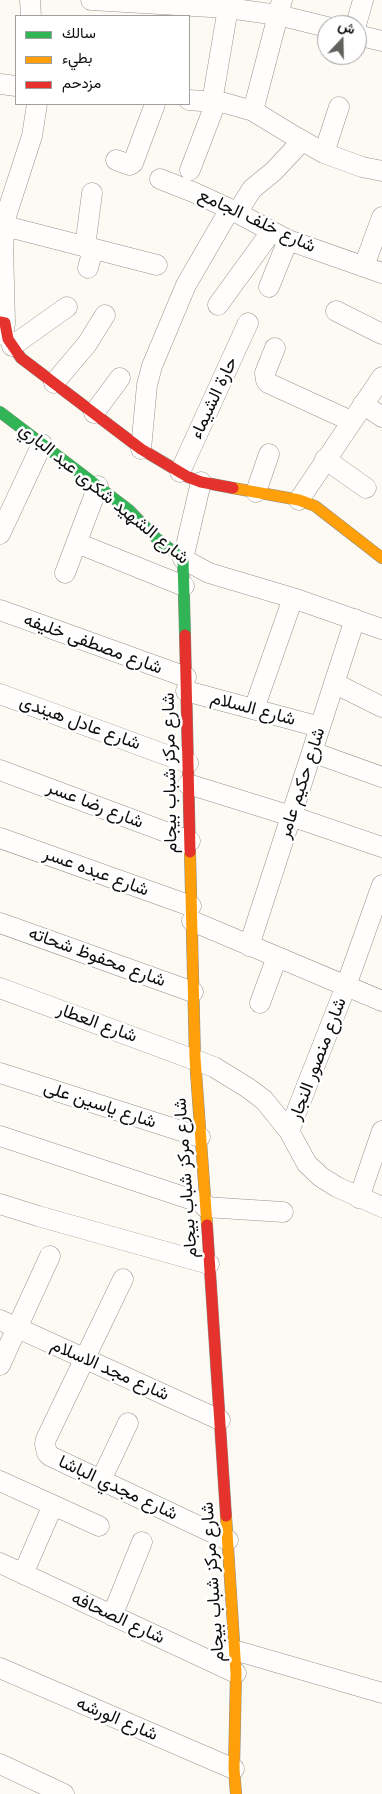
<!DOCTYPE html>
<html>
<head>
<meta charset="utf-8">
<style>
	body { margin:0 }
	#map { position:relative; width:382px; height:1794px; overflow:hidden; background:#fcfaf2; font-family:Lora,Vazirmatn,serif }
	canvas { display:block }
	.legend { position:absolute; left:15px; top:15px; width:175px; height:90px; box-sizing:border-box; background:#fff; border:1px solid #9f9f9f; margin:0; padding:6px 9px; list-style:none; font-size:15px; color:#0e0e0e }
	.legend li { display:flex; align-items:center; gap:10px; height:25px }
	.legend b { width:25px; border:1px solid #9f9f9f }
	.north { position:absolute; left:317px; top:15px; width:50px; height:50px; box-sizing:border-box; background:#fff; border:1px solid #9f9f9f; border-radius:50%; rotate:21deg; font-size:14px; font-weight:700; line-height:20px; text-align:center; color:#0e0e0e }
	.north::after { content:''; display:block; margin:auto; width:18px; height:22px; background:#61615e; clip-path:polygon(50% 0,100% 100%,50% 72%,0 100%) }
</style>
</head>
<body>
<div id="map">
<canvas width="382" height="1794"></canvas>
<ul class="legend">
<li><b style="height:6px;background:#30b455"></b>سالك</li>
<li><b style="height:6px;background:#ff9f0a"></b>بطيء</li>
<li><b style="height:6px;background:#e5322d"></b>مزدحم</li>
</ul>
<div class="north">ش</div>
</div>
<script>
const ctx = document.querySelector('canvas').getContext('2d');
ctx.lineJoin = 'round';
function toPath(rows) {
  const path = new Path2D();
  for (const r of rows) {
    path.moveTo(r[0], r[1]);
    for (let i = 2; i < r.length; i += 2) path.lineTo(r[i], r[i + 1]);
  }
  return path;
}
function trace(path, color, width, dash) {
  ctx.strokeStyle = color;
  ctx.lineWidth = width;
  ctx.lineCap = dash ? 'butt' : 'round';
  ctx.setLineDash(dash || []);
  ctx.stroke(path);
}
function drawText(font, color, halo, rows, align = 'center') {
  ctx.font = font + ' Lora,Vazirmatn,serif';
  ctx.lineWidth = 5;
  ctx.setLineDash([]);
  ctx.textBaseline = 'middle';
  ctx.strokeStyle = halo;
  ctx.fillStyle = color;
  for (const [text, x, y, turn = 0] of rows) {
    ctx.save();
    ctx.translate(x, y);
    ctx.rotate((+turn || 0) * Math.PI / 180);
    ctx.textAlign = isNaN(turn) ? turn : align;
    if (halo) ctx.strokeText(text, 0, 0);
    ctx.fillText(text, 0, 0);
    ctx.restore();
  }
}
const street = toPath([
	[30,0,31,16],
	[91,0,228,8,278,15,327,27],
	[356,25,363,0],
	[357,35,382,41],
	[0,84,16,86],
	[189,100,225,103,253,111,294,136,324,153,362,167,382,171],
	[212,102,228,8],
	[253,111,282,0],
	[324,153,339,107],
	[116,160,130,165,133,163,155,104],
	[190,170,216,102],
	[160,179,193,192,230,209,288,240,382,273],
	[237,213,252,189,274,171,302,141],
	[5,226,157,265],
	[85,247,92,193],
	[364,266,382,217],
	[88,268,93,249],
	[269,287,288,240],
	[218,305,271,232],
	[336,311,382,334],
	[3,335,5,323,3,246,6,216,32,136,37,104],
	[12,346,67,307],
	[275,348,265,373,266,380,268,383,351,421],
	[54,383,87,344,105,315],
	[363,404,382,417],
	[94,413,120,378],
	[141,449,147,385,152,366,186,285,230,209],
	[325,459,366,488],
	[180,472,248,323],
	[201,482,183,559,209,573,293,598,382,629],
	[256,492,269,454],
	[299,500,382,377],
	[0,534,42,444],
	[77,543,184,586],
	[65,573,98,486],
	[0,610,186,677],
	[334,683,382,707],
	[186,691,320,727],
	[0,694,188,763],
	[254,709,293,598],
	[312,752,382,777],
	[0,770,190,841],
	[188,784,291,816,382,847],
	[0,838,191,906],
	[192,921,382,1001],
	[0,923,193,992],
	[249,946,355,619],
	[0,988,214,1067,248,1088,264,1100,289,1131,307,1164,321,1177,337,1187,382,1207],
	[260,1003,277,957],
	[0,1073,200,1137],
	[289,1131,346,986,382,885],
	[0,1136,205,1204],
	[359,1198,382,1131],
	[0,1204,38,1216,209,1264],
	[205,1207,283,1212],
	[123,1279,46,1439,45,1444,47,1453,50,1456,228,1540],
	[0,1320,220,1420],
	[0,1365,50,1256],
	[101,1480,128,1423],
	[0,1481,99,1526],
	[0,1563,236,1673],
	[23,1574,53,1505],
	[112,1616,142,1542],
	[234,1650,382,1693],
	[0,1668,234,1769],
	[0,1764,64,1794]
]);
const fast = toPath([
	[0,412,129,510,156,538,183,559,185,635]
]);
const slow = toPath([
	[233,488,299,500,315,506,382,558],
	[190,852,195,1058,207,1225],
	[226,1516,236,1673,234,1769,236,1794]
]);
const jam = toPath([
	[0,322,5,323,8,339,21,358,141,449,188,477,201,482,233,488],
	[185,635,190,852],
	[207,1225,226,1516]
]);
const streetNames = [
	["شارع خلف الجامع",257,221,25],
	["حارة الشيماء",214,398,-65],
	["شارع الشهيد شكرى عبد الباري",104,494,39],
	["شارع مصطفى خليفه",93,644,20],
	["شارع السلام",253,709,15],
	["شارع عادل هيندى",80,723,20],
	["شارع مركز شباب بيجام",170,773,-91],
	["شارع حكيم عامر",302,783,-72],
	["شارع رضا عسر",95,805,21],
	["شارع عبده عسر",96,872,20],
	["شارع محفوظ شحاته",97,957,20],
	["شارع العطار",97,1023,20],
	["شارع منصور النجار",318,1059,-69],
	["شارع ياسين على",100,1105,18],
	["شارع مركز شباب بيجام",186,1178,-94],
	["شارع مجد الاسلام",110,1370,24],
	["شارع مجدي الباشا",118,1488,25],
	["شارع مركز شباب بيجام",213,1582,-94],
	["شارع الصحافه",118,1618,25],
	["شارع الورشه",117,1719,23]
];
trace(street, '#959491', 21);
trace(fast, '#8c8b87', 12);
trace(slow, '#8c8b87', 12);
trace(jam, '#8c8b87', 12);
trace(street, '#fffefd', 20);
trace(fast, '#30b455', 11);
trace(slow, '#ff9f0a', 11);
trace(jam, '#e5322d', 11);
drawText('18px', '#0e0e0e', '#fff', streetNames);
</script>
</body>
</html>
